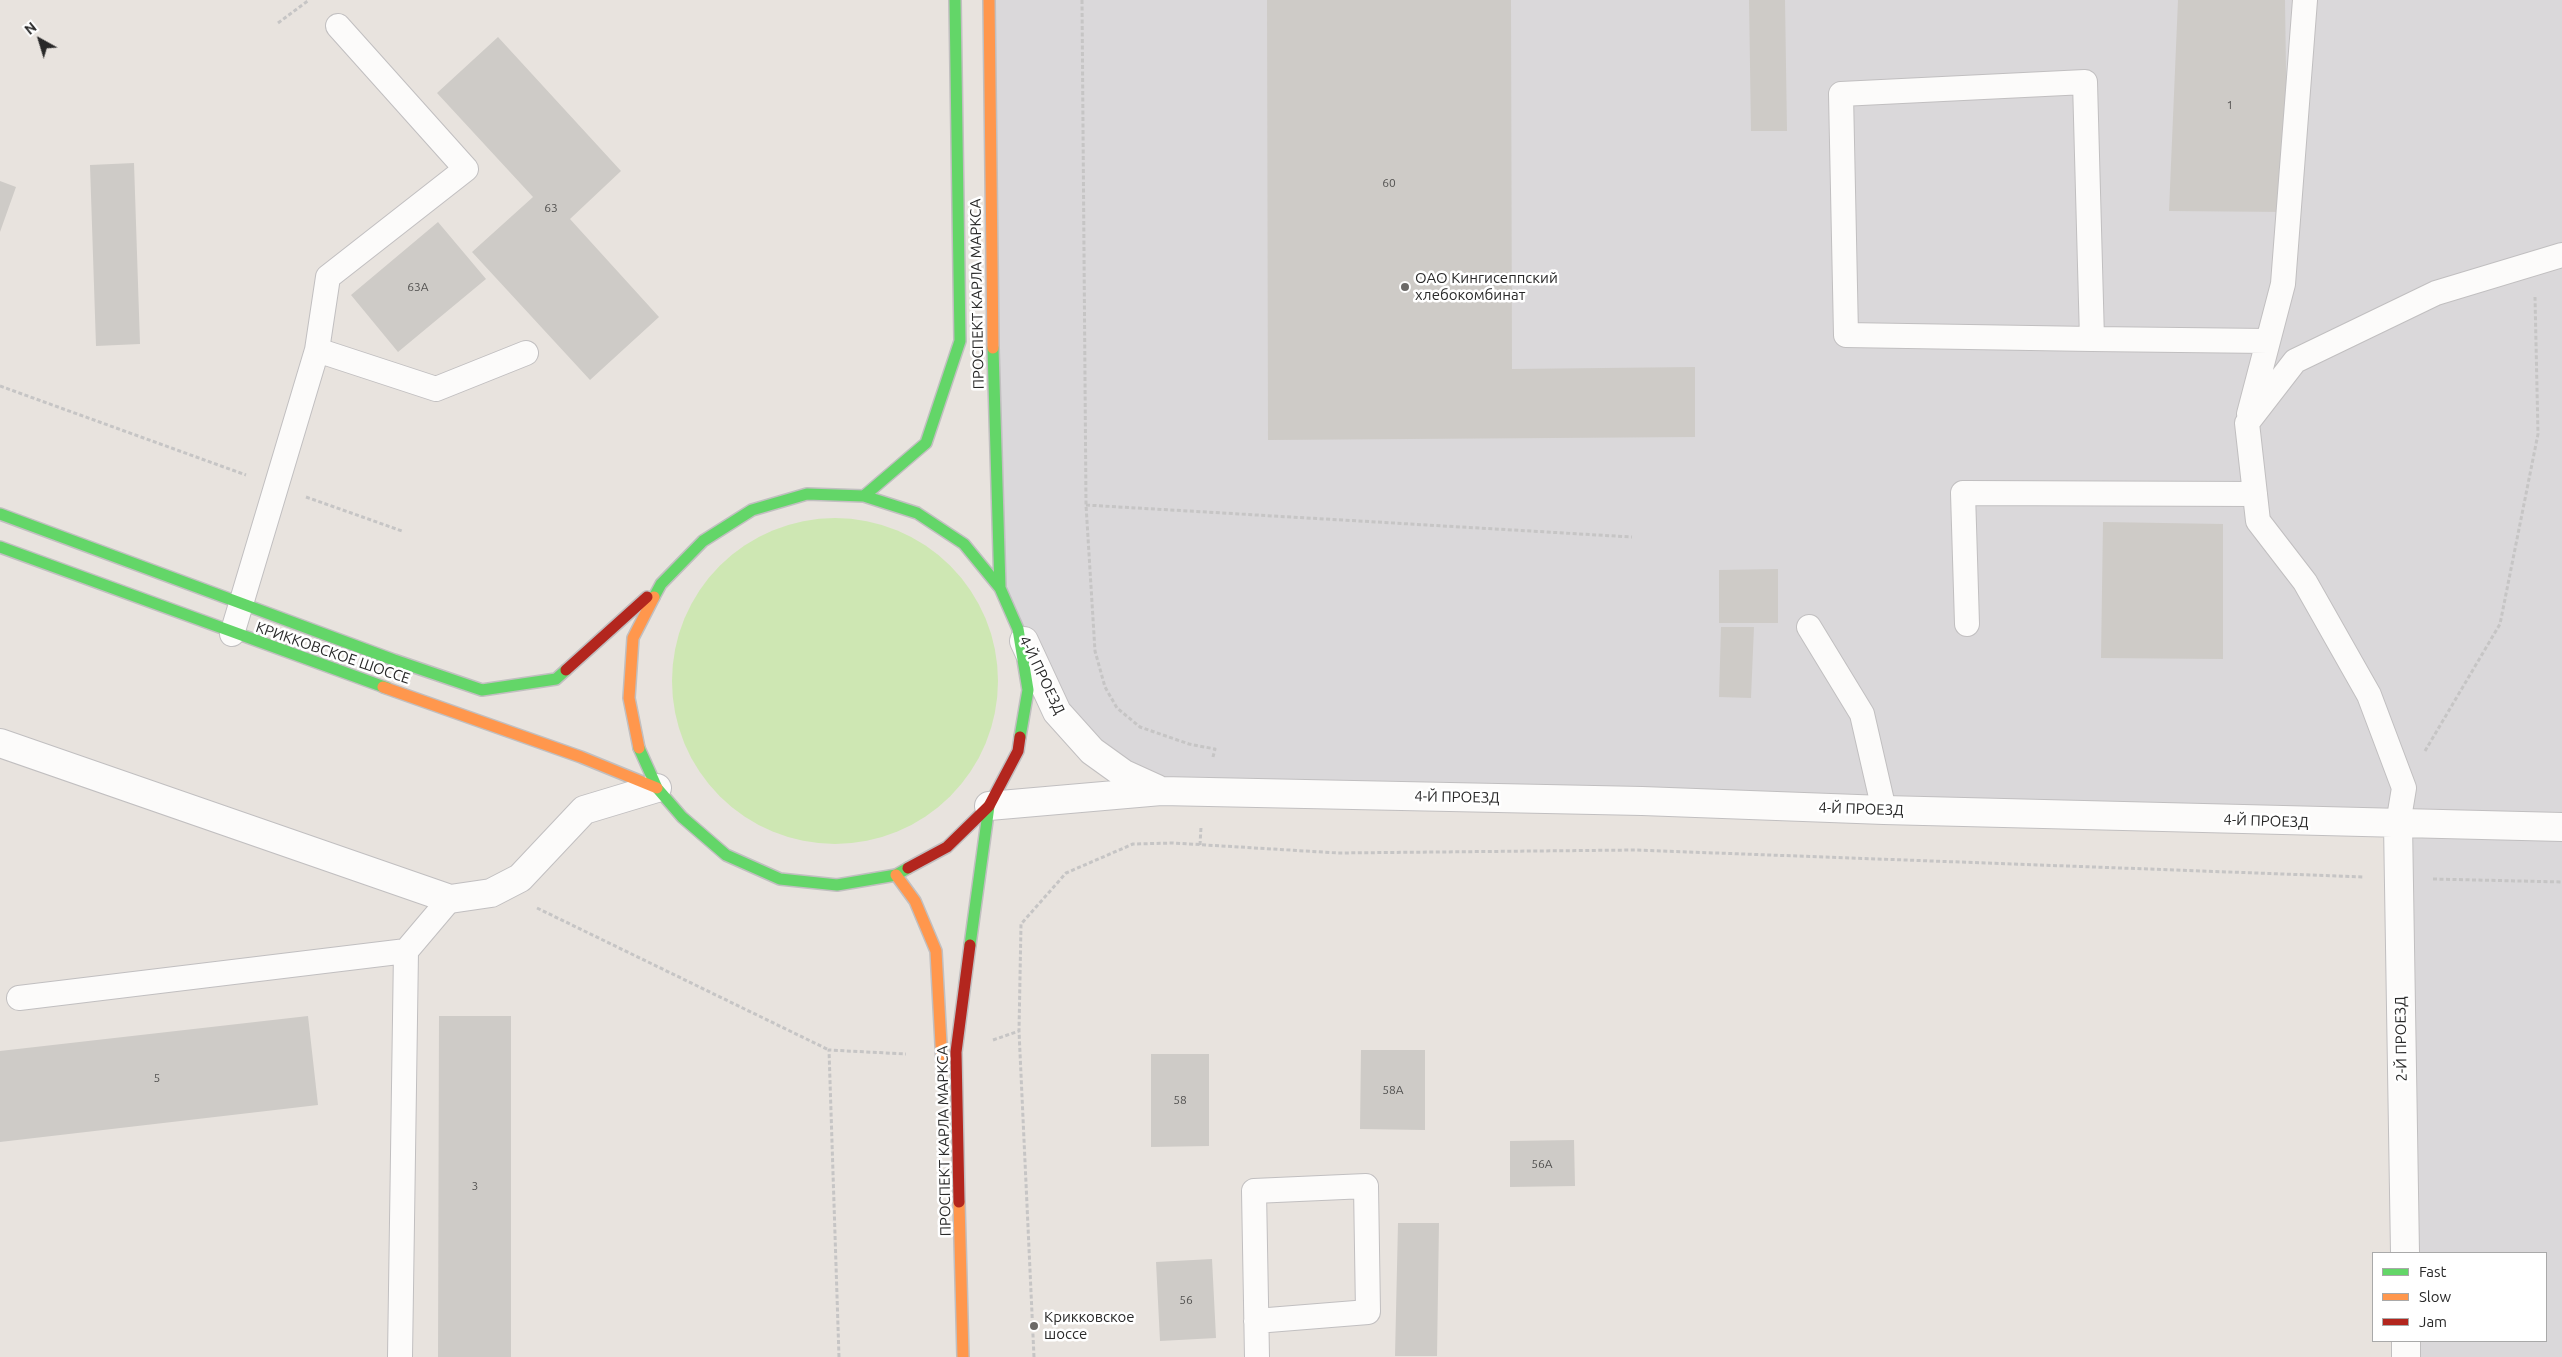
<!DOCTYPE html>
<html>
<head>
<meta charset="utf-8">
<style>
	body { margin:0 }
	#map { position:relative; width:2562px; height:1357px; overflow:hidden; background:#e8e3de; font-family:Ubuntu,sans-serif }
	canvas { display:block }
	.legend { position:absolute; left:2372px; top:1252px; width:175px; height:90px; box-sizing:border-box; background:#fff; border:1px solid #a9a9a9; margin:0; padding:6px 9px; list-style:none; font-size:15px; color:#292929 }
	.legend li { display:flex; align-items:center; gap:10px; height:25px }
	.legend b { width:25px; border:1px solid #a9a9a9 }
	.north { position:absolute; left:15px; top:15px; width:50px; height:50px; -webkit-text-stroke:4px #fff; paint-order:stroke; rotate:321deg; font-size:14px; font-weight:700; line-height:20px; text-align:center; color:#292929 }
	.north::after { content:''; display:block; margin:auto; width:18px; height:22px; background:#292929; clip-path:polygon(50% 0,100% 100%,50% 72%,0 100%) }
</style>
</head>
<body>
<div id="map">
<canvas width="2562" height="1357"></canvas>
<ul class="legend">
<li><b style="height:6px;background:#63d668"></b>Fast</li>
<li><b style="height:6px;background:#ff974d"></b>Slow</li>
<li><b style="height:6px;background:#b3261e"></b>Jam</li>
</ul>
<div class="north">N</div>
</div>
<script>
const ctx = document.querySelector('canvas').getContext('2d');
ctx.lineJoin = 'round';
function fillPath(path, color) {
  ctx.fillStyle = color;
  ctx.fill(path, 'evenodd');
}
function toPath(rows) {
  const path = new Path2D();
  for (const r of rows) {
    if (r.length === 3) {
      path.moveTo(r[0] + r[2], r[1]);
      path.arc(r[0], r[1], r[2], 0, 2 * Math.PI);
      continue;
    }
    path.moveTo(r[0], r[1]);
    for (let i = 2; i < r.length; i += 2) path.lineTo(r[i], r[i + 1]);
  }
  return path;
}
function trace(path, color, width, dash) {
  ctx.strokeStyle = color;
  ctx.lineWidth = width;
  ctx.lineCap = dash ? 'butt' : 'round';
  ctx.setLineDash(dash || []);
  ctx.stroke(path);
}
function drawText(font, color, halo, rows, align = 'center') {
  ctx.font = font + ' Ubuntu,sans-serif';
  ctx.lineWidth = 5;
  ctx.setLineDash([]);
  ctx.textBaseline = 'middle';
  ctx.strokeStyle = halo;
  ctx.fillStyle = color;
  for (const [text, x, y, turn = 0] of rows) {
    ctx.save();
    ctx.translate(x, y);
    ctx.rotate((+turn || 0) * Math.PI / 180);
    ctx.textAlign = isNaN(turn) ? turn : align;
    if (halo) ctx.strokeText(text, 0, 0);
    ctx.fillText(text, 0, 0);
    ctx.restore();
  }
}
const industrial = toPath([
	[993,0,2562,0,2562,1357,2410,1357,2410,1341,2546,1341,2546,1253,2408,1253,2398,824,1161,791,1028,690,1000,588]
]);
const green = toPath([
	[835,681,163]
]);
const building = toPath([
	[1267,0,1511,0,1512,369,1695,367,1695,437,1268,440],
	[1749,0,1785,0,1787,131,1751,131],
	[2178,0,2285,0,2288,212,2169,211],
	[498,37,621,171,570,219,659,317,590,380,472,252,533,197,437,93],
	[134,163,140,344,96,346,90,165],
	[0,181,16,187,0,232],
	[438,222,486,279,398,352,351,295],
	[2103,522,2223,524,2223,659,2101,658],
	[1778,569,1778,623,1719,623,1719,570],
	[1721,627,1754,627,1751,698,1719,697],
	[308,1016,318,1105,0,1142,0,1051],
	[439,1016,511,1016,511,1357,438,1357],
	[1361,1050,1425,1050,1425,1130,1360,1129],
	[1151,1054,1209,1054,1209,1146,1151,1147],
	[1574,1140,1575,1186,1510,1187,1510,1141],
	[1398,1223,1439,1223,1437,1356,1395,1356],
	[1212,1259,1216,1338,1160,1341,1156,1262]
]);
const path = toPath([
	[1082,0,1086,505,1095,651,1105,687,1117,708,1140,727,1189,744,1215,749,1213,757],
	[278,23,309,0],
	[0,386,246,475],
	[306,497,402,531],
	[1086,505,1632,537],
	[2425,751,2500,624,2538,434,2535,297],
	[1200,845,1201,827],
	[2433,879,2562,882],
	[537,908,829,1050],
	[993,1040,1019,1031],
	[839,1357,829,1050,906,1054],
	[1034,1357,1019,1031,1021,924,1066,873,1133,844,1173,843,1338,853,1635,850,2364,877]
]);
const lane = toPath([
	[2092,339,1846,335,1841,94,2085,82,2092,339,2268,341],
	[317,350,328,277,466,169,338,26],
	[2249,414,2283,284,2305,0],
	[1967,624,1963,493,2255,494],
	[1809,627,1862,714,1884,810],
	[232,634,317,350,436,389,526,353],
	[2398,824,2404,788,2369,695,2305,582,2258,521,2247,423,2295,361,2436,293,2562,255],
	[19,998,406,951,450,899],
	[1256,1321,1368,1312,1366,1186,1254,1191,1257,1357],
	[400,1357,406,951]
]);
const street = toPath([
	[1024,641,1057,712,1092,751,1124,774,1157,789],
	[0,743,450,899,491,893,520,878,584,810,657,788],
	[989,806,1161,791,1642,801,1884,810,2562,827],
	[2398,824,2405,1253],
	[2406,1341,2406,1357]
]);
const fast = toPath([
	[993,348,1000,588,1018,629,1028,690,1020,737],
	[864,496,926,443,960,341,955,0],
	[0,514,394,660,482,690,556,679,566,670],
	[0,547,387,688],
	[654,597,661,584,703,541,752,510,807,494,864,496,917,513,964,544,1000,588],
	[639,748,657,788,682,817,726,855,780,879,837,885,896,875,908,868],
	[970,945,989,806]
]);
const slow = toPath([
	[989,0,993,348],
	[383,687,581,757,657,788],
	[639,748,629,698,633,638,654,597],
	[896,875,915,901,936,951,942,1063],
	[959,1202,963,1357]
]);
const jam = toPath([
	[566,670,647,597],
	[908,868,947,847,989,806,1018,751,1020,737],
	[959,1202,956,1052,970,945]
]);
const markers = [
	[1405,287,5,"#6c6a68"],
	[1034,1326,5,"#6c6a68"]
];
const numberNames = [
	["1",2230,105],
	["60",1389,183],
	["63",551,208],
	["63А",418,287],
	["5",157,1078],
	["58А",1393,1090],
	["58",1180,1100],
	["56А",1542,1164],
	["3",475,1186],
	["56",1186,1300]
];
const poiNames = [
	["ОАО Кингисеппский",1415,278],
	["хлебокомбинат",1415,295],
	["Крикковское",1044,1317],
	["шоссе",1044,1334]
];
const streetNames = [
	["ПРОСПЕКТ КАРЛА МАРКСА",977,294,-91],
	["КРИККОВСКОЕ ШОССЕ",333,653,19],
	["4-Й ПРОЕЗД",1042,675,64],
	["4-Й ПРОЕЗД",1457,797,1],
	["4-Й ПРОЕЗД",1861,809,2],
	["4-Й ПРОЕЗД",2266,821,2],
	["2-Й ПРОЕЗД",2401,1039,-91],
	["ПРОСПЕКТ КАРЛА МАРКСА",944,1141,-91]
];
fillPath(industrial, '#dad8da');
fillPath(green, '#cee7b3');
fillPath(building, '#cecbc7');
trace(lane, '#c1bfc0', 26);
trace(street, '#c1bfc0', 30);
trace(fast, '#c1bfc0', 14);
trace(slow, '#c1bfc0', 14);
trace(jam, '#c1bfc0', 14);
trace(path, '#c6c5c5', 3, [4, 2.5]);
trace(lane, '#fcfbfa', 24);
trace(street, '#fcfbfa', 28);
trace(fast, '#63d668', 11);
trace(slow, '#ff974d', 11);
trace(jam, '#b3261e', 11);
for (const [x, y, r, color] of markers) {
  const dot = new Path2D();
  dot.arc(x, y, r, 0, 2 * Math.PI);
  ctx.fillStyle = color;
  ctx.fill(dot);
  trace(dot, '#fff', 2);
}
drawText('12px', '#535251', null, numberNames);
drawText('15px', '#292929', '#fff', poiNames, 'left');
drawText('15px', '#292929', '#fff', streetNames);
</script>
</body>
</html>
